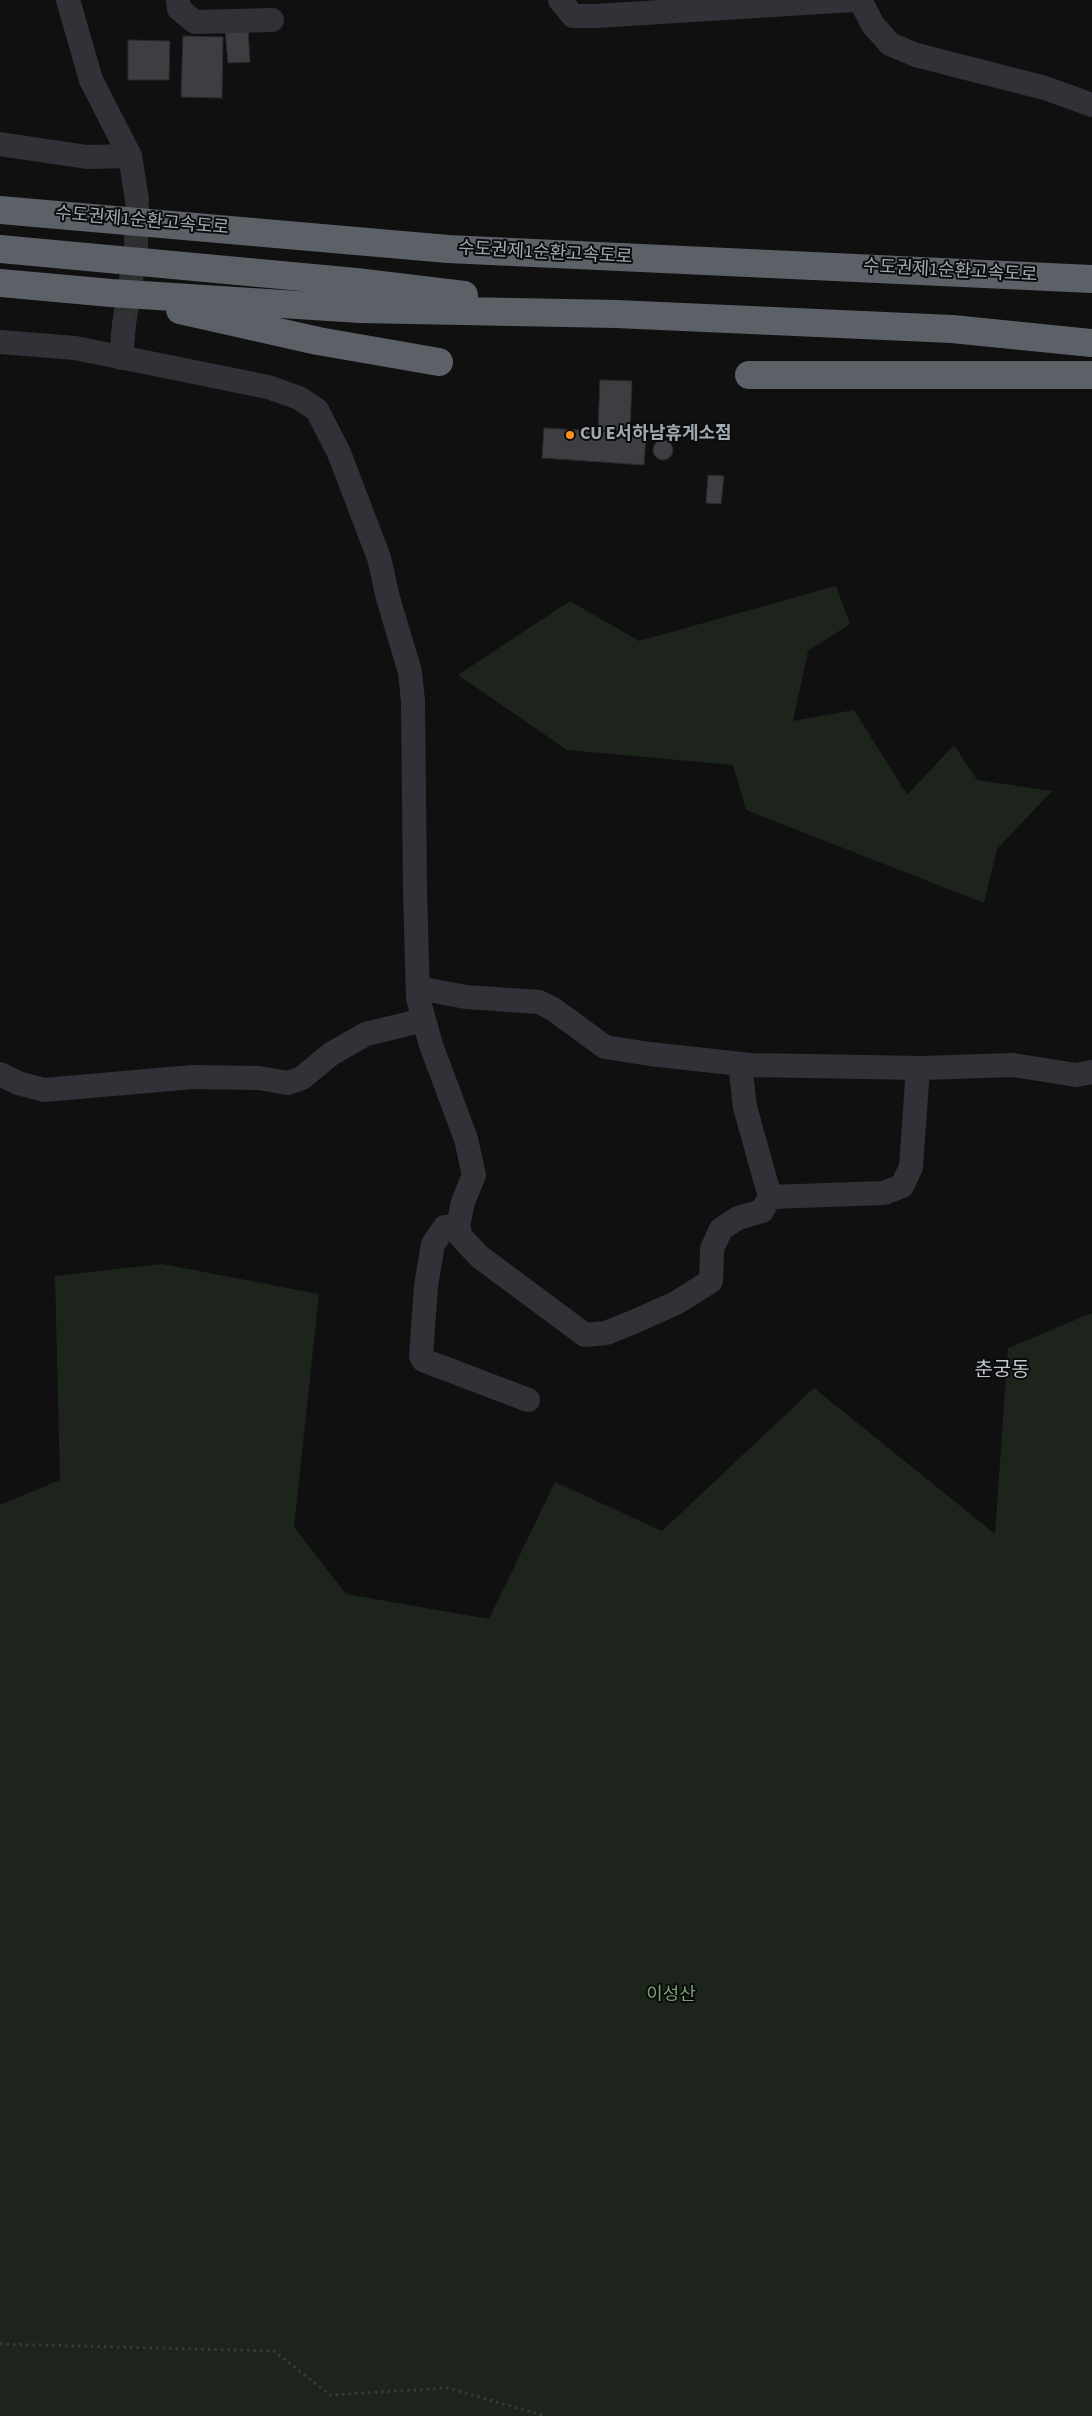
<!DOCTYPE html>
<html>
<head>
<meta charset="utf-8">
<style>
	body { margin:0 }
	canvas { display:block; background:#101011 }
</style>
</head>
<body>
<canvas width="1092" height="2416"></canvas>
<script>
const ctx = document.querySelector('canvas').getContext('2d');
ctx.lineJoin = 'round';
function fillPath(path, color) {
  ctx.fillStyle = color;
  ctx.fill(path, 'evenodd');
}
function toPath(rows) {
  const path = new Path2D();
  for (const r of rows) {
    if (r.length === 3) {
      path.moveTo(r[0] + r[2], r[1]);
      path.arc(r[0], r[1], r[2], 0, 2 * Math.PI);
      continue;
    }
    path.moveTo(r[0], r[1]);
    for (let i = 2; i < r.length; i += 2) path.lineTo(r[i], r[i + 1]);
  }
  return path;
}
function trace(path, color, width, dash) {
  ctx.strokeStyle = color;
  ctx.lineWidth = width;
  ctx.lineCap = dash ? 'butt' : 'round';
  ctx.setLineDash(dash || []);
  ctx.stroke(path);
}
function drawText(font, color, halo, rows, align = 'center') {
  ctx.font = font + ' "Source Sans 3","Noto Sans KR",sans-serif';
  ctx.lineWidth = 4;
  ctx.setLineDash([]);
  ctx.textBaseline = 'middle';
  ctx.strokeStyle = halo;
  ctx.fillStyle = color;
  for (const [text, x, y, turn = 0] of rows) {
    ctx.save();
    ctx.translate(x, y);
    ctx.rotate((+turn || 0) * Math.PI / 180);
    ctx.textAlign = isNaN(turn) ? turn : align;
    if (halo) ctx.strokeText(text, 0, 0);
    ctx.fillText(text, 0, 0);
    ctx.restore();
  }
}
const green = toPath([
	[836,586,850,624,808,651,793,721,854,710,907,795,954,745,977,780,1052,791,997,849,984,903,746,810,733,765,567,750,458,675,570,601,639,641],
	[162,1264,319,1294,294,1527,346,1594,489,1619,555,1482,662,1531,814,1388,995,1534,1008,1348,1092,1313,1092,2416,0,2416,0,1505,60,1480,55,1276]
]);
const building = toPath([
	[248,28,250,62,228,63,225,29,248,28],
	[183,36,223,37,222,98,181,97,183,36],
	[128,40,170,41,169,80,128,80,128,40],
	[600,380,632,381,630,431,598,430,600,380],
	[544,428,646,434,644,465,542,458,544,428],
	[663,450,10],
	[708,475,724,476,721,504,706,503,708,475]
]);
const minorTunnel = toPath([
	[124,324,136,248,137,205]
]);
const path = toPath([
	[0,2344,274,2351,330,2395,448,2388,545,2416]
]);
const minor = toPath([
	[178,0,179,9,195,22,272,20],
	[560,0,573,16,596,16,852,0],
	[860,0,873,25,890,44,916,55,1045,88,1092,105],
	[0,144,87,157,130,156,91,80,68,0],
	[130,156,137,200],
	[0,342,75,348,268,387,299,398,317,410,339,453,379,558,388,598,410,672,413,701,415,890,418,998,431,1045,466,1139,474,1175,463,1202,458,1226,461,1237,480,1257,585,1335,606,1333,631,1323,676,1303,711,1281,712,1249,721,1229,738,1218,762,1211,770,1197,745,1107,740,1064],
	[121,358,124,324],
	[418,988,466,997,539,1002,553,1009,605,1047,650,1054,750,1065,922,1068,1013,1065,1076,1075,1092,1072],
	[0,1074,18,1083,44,1090,193,1077,259,1078,288,1083,302,1078,331,1054,366,1034,424,1020],
	[770,1197,884,1193,902,1186,911,1167,918,1068],
	[458,1226,445,1227,433,1244,426,1286,421,1356,423,1360,528,1400]
]);
const highway = toPath([
	[0,210,448,249,1092,279],
	[0,249,356,282,464,295],
	[0,283,111,293,360,309,616,314,952,329,1092,343],
	[180,310,318,341,439,362],
	[749,375,1092,375]
]);
const markers = [
	[570,435,5,"#ff901a"]
];
const streetNames = [
	["수도권제1순환고속도로",142,222,5],
	["수도권제1순환고속도로",545,254,3],
	["수도권제1순환고속도로",950,272,3]
];
const poiNames = [
	["CU E서하남휴게소점",580,435]
];
const parkNames = [
	["이성산",671,1996]
];
const quarterNames = [
	["춘궁동",1002,1372]
];
fillPath(green, '#1c241c');
fillPath(building, '#3c3e41');
trace(building, '#292a2d', 1);
trace(minorTunnel, '#2d2f31', 24, [24, 12]);
trace(path, '#36393e', 3, [2.5, 4]);
trace(minor, '#303237', 24);
trace(highway, '#5c6168', 28);
for (const [x, y, r, color] of markers) {
  const dot = new Path2D();
  dot.arc(x, y, r, 0, 2 * Math.PI);
  ctx.fillStyle = color;
  ctx.fill(dot);
  trace(dot, '#0b0b0c', 2);
}
drawText('18px', '#9fa9b3', '#0b0b0c', streetNames);
drawText('bold 18px', '#9fa9b3', '#0b0b0c', poiNames, 'left');
drawText('18px', '#78a174', '#0b0b0c', parkNames);
drawText('20px', '#c1c7cf', '#0b0b0c', quarterNames);
</script>
</body>
</html>
